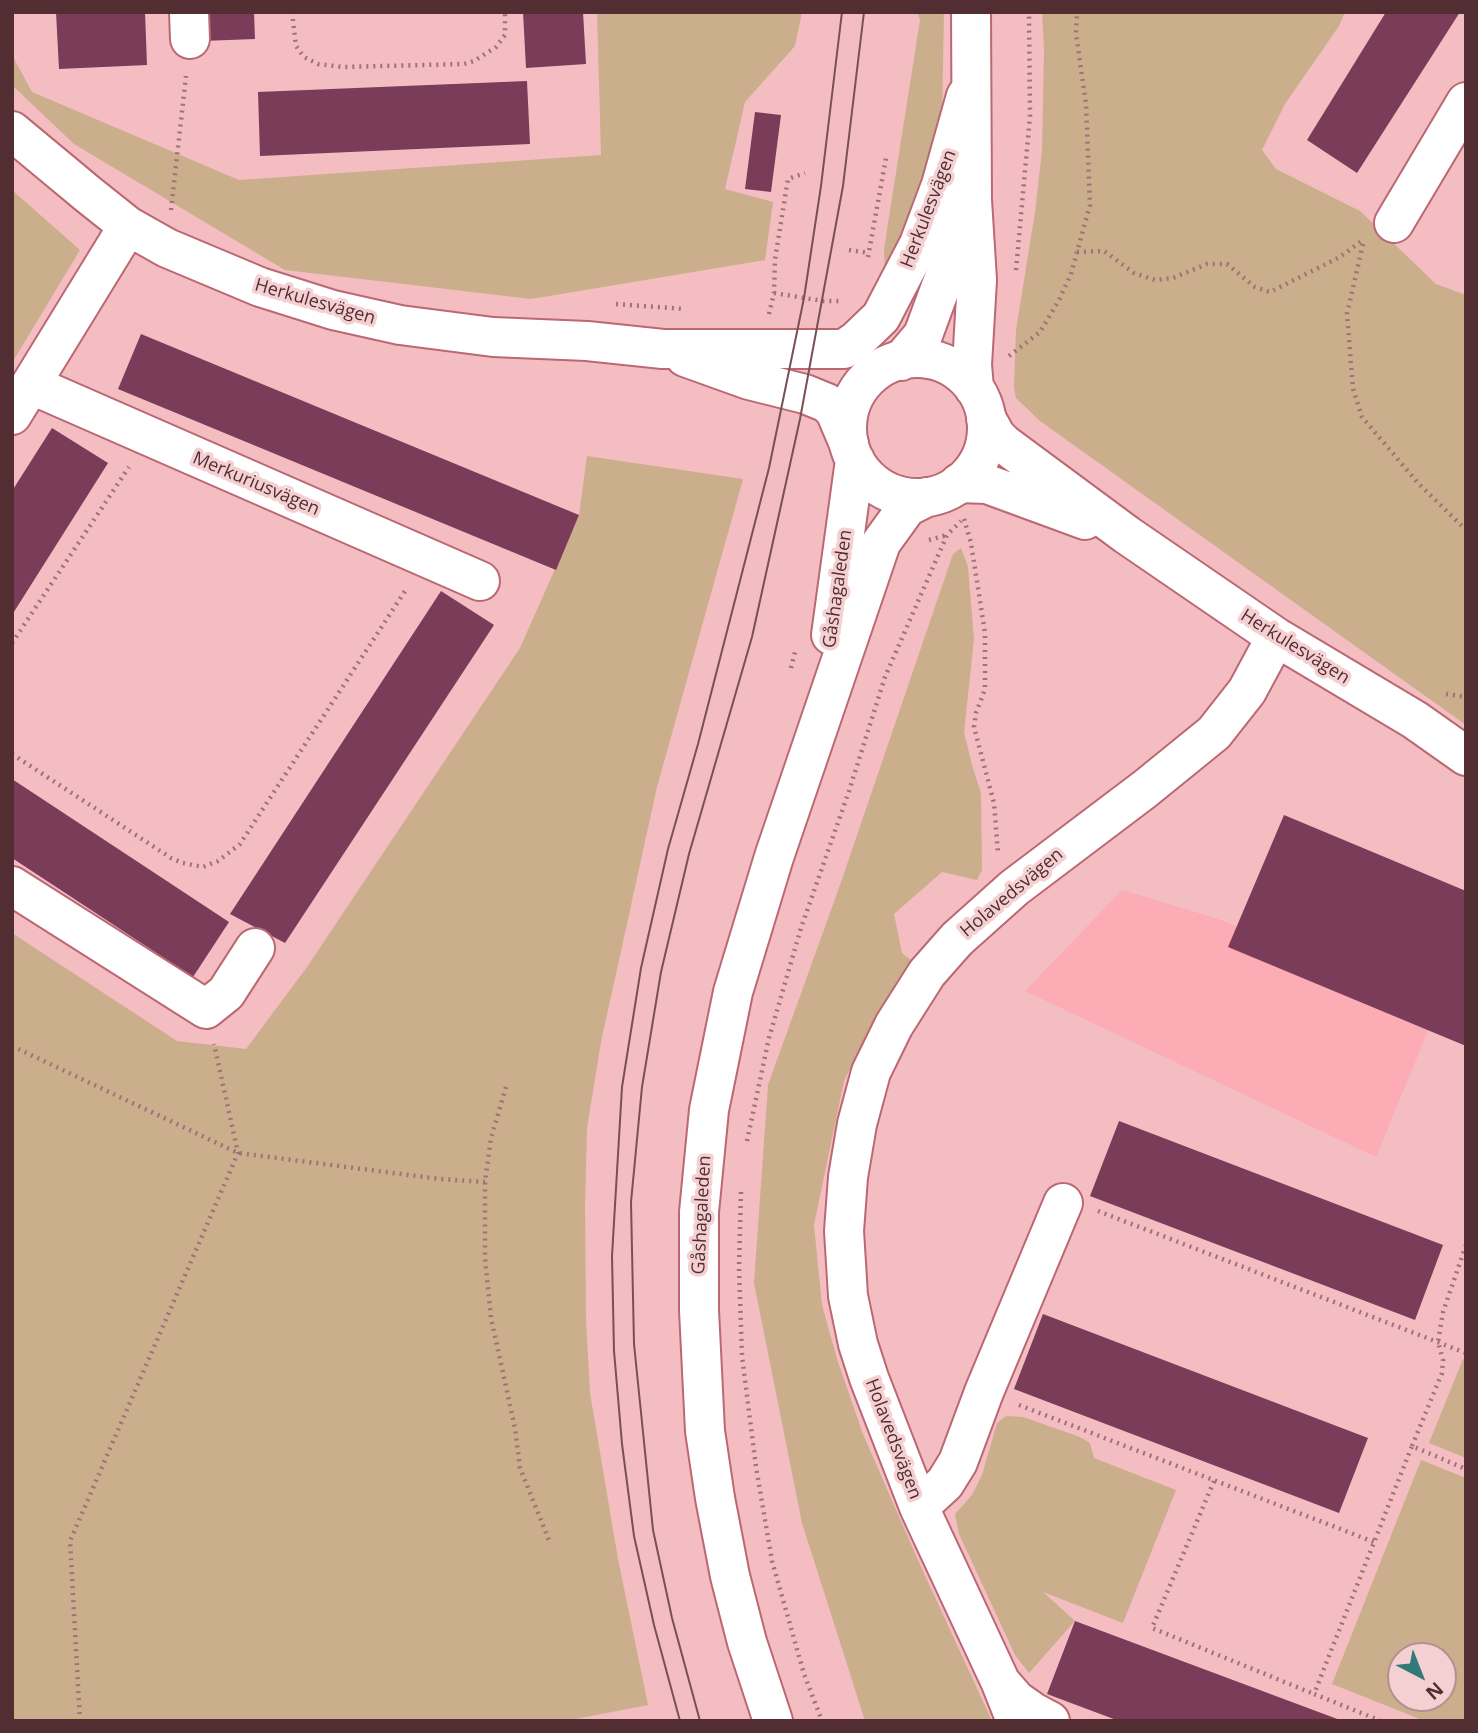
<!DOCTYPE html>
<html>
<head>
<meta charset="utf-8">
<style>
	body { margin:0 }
	#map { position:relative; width:1478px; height:1733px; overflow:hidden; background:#f4bdc2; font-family:"Open Sans",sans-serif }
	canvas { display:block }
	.frame { position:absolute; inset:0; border:14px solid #522e33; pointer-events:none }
	.north { position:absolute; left:1387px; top:1642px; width:70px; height:70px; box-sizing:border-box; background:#f5d0d3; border:2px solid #b48f93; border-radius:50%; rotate:138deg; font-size:19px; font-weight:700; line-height:28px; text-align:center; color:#522e33 }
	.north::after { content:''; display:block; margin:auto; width:24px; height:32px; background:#317a78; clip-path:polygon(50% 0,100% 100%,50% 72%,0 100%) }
</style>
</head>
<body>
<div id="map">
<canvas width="1478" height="1733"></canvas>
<div class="frame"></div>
<div class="north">N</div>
</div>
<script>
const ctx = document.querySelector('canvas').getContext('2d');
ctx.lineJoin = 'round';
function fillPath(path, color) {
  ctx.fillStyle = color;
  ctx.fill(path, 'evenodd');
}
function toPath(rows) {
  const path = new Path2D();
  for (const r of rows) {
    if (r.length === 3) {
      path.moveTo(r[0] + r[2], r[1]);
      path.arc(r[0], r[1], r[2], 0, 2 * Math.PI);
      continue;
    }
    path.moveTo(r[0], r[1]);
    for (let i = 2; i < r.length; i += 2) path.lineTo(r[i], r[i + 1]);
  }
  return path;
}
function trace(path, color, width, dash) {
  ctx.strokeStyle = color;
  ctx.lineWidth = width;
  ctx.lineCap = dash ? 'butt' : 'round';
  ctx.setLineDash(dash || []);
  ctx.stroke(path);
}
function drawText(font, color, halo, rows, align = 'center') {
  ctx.font = font + ' "Open Sans",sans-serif';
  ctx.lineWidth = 7;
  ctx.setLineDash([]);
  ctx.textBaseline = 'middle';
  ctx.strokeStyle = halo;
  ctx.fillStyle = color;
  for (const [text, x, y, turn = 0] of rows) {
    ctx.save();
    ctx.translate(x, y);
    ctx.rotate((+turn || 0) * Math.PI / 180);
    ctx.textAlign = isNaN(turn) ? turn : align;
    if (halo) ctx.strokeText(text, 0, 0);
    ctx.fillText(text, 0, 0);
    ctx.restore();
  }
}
const built = toPath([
	[1122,890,1218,919,1437,1009,1376,1157,1025,991]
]);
const green = toPath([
	[597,12,802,12,795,46,745,102,725,189,773,202,765,260,531,299,285,270,74,144,12,85,12,55,32,92,239,180,601,155],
	[917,12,944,12,942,116,922,202,885,274,884,249,920,20],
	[1042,12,1345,12,1339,26,1285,104,1262,150,1276,169,1360,211,1436,284,1466,295,1466,725,1040,421,1016,398,1014,388,1016,330,1035,212,1042,150,1044,50],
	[12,190,80,250,12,363],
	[587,456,743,479,657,787,601,1042,587,1128,585,1205,586,1320,590,1393,618,1559,648,1705,565,1721,12,1721,12,933,177,1041,246,1049,307,967,520,648,579,515],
	[961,548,968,567,974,639,964,732,972,765,981,793,982,870,977,880,942,872,894,914,902,953,912,961,879,1011,844,1081,814,1225,822,1305,837,1359,863,1434,917,1558,992,1721,865,1721,802,1523,754,1283,768,1085,840,885,953,554],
	[1463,1359,1466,1360,1466,1458,1429,1443],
	[1006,1416,1023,1417,1080,1437,1090,1443,1094,1458,1176,1490,1123,1623,1043,1592,1075,1621,1029,1673,1015,1655,959,1534,955,1514,972,1495,982,1475,997,1423],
	[1421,1460,1466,1478,1466,1721,1425,1721,1332,1684],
	[1401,1656,1443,1656,1443,1698,1401,1698]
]);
const building = toPath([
	[56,12,145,12,147,65,59,69],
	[201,12,254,12,255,39,202,41],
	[523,12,583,12,586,64,526,68],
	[1386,12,1460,12,1357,173,1307,140],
	[527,81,530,144,260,156,258,92],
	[755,112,781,115,771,192,745,189],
	[141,334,579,515,556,570,118,389],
	[52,428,108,463,12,615,12,491],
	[441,591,494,625,285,943,230,914],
	[12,779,229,922,193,977,12,858],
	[1284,815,1466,891,1466,1046,1228,947],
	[1119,1121,1443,1245,1415,1320,1090,1196],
	[1043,1314,1368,1438,1339,1513,1014,1389],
	[1075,1621,1340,1720,1340,1721,1119,1721,1047,1694]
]);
const path = toPath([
	[292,12,296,46,304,57,318,64,343,67,464,64,474,61,496,47,505,35,505,12],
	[171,210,186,76],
	[1363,244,1347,314,1353,389,1362,417,1418,483,1466,530],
	[849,250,869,253],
	[1077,252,1104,251,1134,273,1155,280,1173,278,1207,264,1227,264,1255,287,1270,292,1340,257,1363,240],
	[868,257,886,158],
	[1016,270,1030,116,1029,12],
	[774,293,823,301,842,301],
	[616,304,684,309],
	[769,314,774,293,775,259,788,179,805,173],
	[1009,356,1040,332,1059,300,1071,274,1090,205,1086,104,1076,34,1077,12],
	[964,519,971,543,985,633,985,689,976,713,974,727,994,803,998,853],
	[929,540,947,535],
	[12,643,129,467],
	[791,668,796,648],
	[1446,694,1466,697],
	[12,754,171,858,183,863,203,867,218,861,240,844,407,588],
	[12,1046,238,1153,440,1179,485,1182],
	[506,1087,491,1138,485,1182,485,1258,491,1318,515,1428,520,1468,550,1543],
	[747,1141,769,1038,801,928,849,791,885,677,947,535,961,521],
	[741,1192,739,1268,742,1356,756,1467,772,1561,804,1674,822,1721],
	[1098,1211,1466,1353],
	[1019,1405,1374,1542],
	[1412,1446,1442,1373,1443,1360,1438,1342,1443,1312,1466,1245],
	[1214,1481,1152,1628,1314,1694],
	[80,1721,70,1541,238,1153,214,1044],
	[1381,1721,1314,1694,1412,1446,1466,1469]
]);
const minor = toPath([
	[189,12,190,39],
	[12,131,89,195,128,226,167,248,260,287,333,310,400,325,493,337,587,341,663,349,844,349,857,340,881,317,919,244,941,185,966,96],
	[1394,223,1466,102],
	[685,357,749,380,805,394,827,403,835,411,849,444],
	[32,385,480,581],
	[12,415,128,226],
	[986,418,996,436,1004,444,1127,535,1276,637,1415,720,1466,756],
	[959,483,987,484,1085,520],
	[12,886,206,1009,226,993,255,948],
	[919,1507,945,1483,958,1462,984,1392,1063,1203],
	[1003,1685,1016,1700,1033,1712,1050,1721],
	[1016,1721,1001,1683,919,1507,869,1378,858,1344,848,1296,844,1231,848,1177,857,1124,871,1072,894,1025,927,973,957,939,1014,888,1145,789,1214,733,1247,691,1276,637]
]);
const major = toPath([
	[971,12,972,200,977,280,972,365,974,388],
	[917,428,70],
	[901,361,923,335,966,218],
	[831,635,855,460],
	[773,1721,747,1642,730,1576,715,1498,705,1431,699,1310,699,1212,709,1110,733,992,774,857,881,543,907,507,927,497]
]);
const tram = toPath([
	[680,1721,654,1625,634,1536,622,1444,614,1351,612,1256,622,1087,641,968,668,849,698,744,769,468,804,298,821,186,842,12],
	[700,1721,672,1618,653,1530,634,1344,631,1202,642,1087,661,972,689,854,752,637,800,419,843,186,864,12]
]);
const streetNames = [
	["Herkulesvägen",929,209,-69],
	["Herkulesvägen",315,302,16],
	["Merkuriusvägen",256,484,23],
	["Gåshagaleden",838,589,-82],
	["Herkulesvägen",1295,647,32],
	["Holavedsvägen",1012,893,-40],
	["Gåshagaleden",702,1215,-87],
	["Holavedsvägen",893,1439,69]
];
fillPath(built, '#fbacb5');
fillPath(green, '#cbae8b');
fillPath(building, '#7a3c59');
trace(minor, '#bb6873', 42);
trace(major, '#bb6873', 42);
trace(path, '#9f7277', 4.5, [2, 5]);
trace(minor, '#fff', 38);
trace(major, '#fff', 38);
trace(tram, '#785055', 2);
drawText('18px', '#522e33', '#f5d0d3', streetNames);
</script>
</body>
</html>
